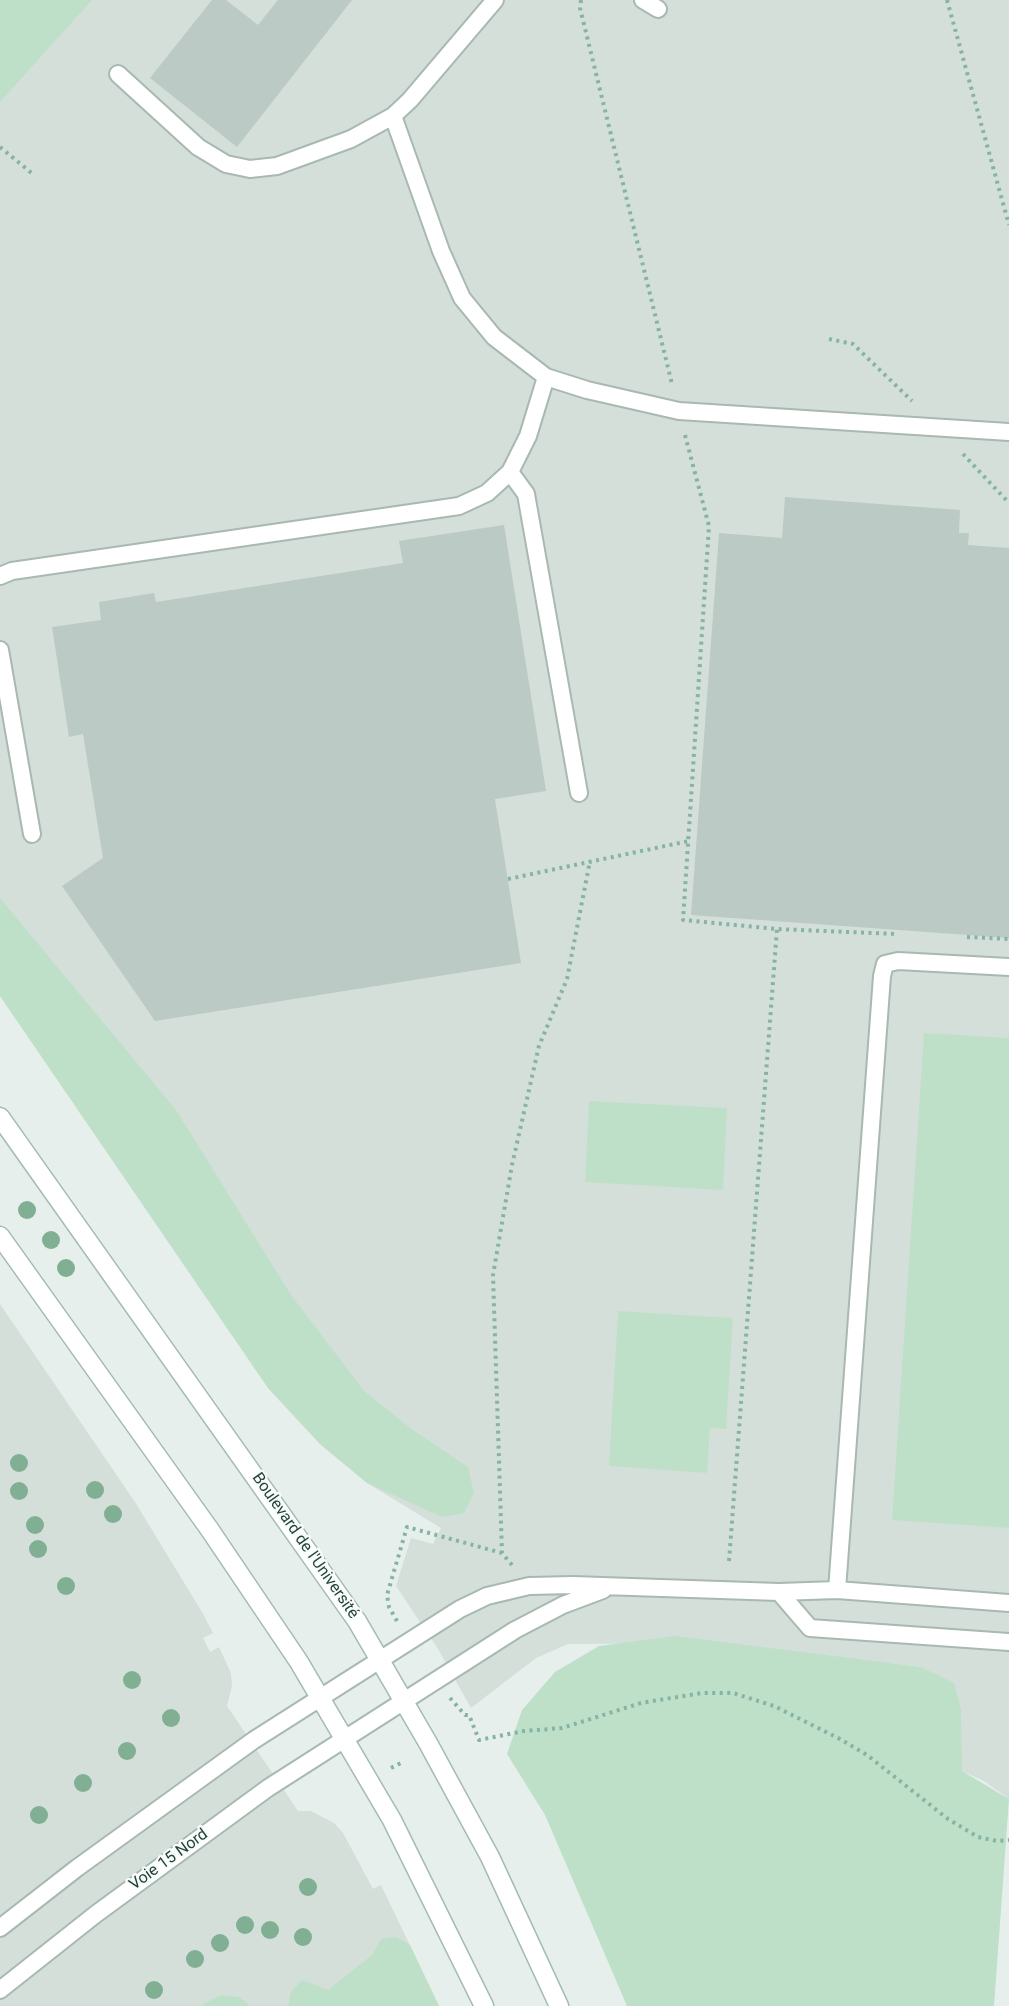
<!DOCTYPE html>
<html>
<head>
<meta charset="utf-8">
<style>
	body { margin:0 }
	canvas { display:block; background:#e6efeb }
</style>
</head>
<body>
<canvas width="1009" height="2006"></canvas>
<script>
const ctx = document.querySelector('canvas').getContext('2d');
ctx.lineJoin = 'round';
function fillPath(path, color) {
  ctx.fillStyle = color;
  ctx.fill(path, 'evenodd');
}
function toPath(rows) {
  const path = new Path2D();
  for (const r of rows) {
    path.moveTo(r[0], r[1]);
    for (let i = 2; i < r.length; i += 2) path.lineTo(r[i], r[i + 1]);
  }
  return path;
}
function trace(path, color, width, dash) {
  ctx.strokeStyle = color;
  ctx.lineWidth = width;
  ctx.lineCap = dash ? 'butt' : 'round';
  ctx.setLineDash(dash || []);
  ctx.stroke(path);
}
function drawText(font, color, halo, rows, align = 'center') {
  ctx.font = font + ' Roboto,sans-serif';
  ctx.lineWidth = 4.5;
  ctx.setLineDash([]);
  ctx.textBaseline = 'middle';
  ctx.strokeStyle = halo;
  ctx.fillStyle = color;
  for (const [text, x, y, turn = 0] of rows) {
    ctx.save();
    ctx.translate(x, y);
    ctx.rotate((+turn || 0) * Math.PI / 180);
    ctx.textAlign = isNaN(turn) ? turn : align;
    if (halo) ctx.strokeText(text, 0, 0);
    ctx.fillText(text, 0, 0);
    ctx.restore();
  }
}
const built = toPath([
	[0,0,1009,0,1009,1799,984,1781,962,1771,921,1667,716,1643,568,1644,536,1658,471,1708,438,1649,396,1586,411,1538,433,1544,441,1528,367,1483,320,1444,268,1388,0,996],
	[0,1304,135,1502,202,1612,213,1633,203,1638,210,1652,219,1647,231,1673,232,1686,227,1706,298,1811,311,1811,334,1823,343,1833,373,1889,381,1885,439,2006,0,2006]
]);
const green = toPath([
	[0,0,92,0,0,102],
	[0,898,176,1110,291,1295,364,1391,413,1430,468,1467,474,1493,464,1513,442,1517,367,1483,320,1444,268,1388,0,996],
	[924,1033,1009,1038,1009,1528,892,1520],
	[589,1101,727,1108,723,1190,585,1182],
	[618,1311,733,1318,726,1429,710,1428,707,1473,609,1466],
	[675,1636,921,1667,954,1683,961,1709,962,1771,1009,1799,994,2006,627,2006,545,1815,507,1754,522,1710,555,1672,599,1646],
	[396,1937,410,1945,439,2006,288,2006,291,1992,302,1980,328,1990,372,1955,381,1939],
	[221,1995,239,1997,250,2006,199,2006]
]);
const building = toPath([
	[212,0,226,0,258,25,278,0,352,0,237,147,150,78],
	[785,497,960,510,959,533,969,533,968,545,1009,548,1009,938,691,915,719,533,782,538],
	[504,525,546,791,495,799,521,963,155,1021,62,886,103,858,83,734,69,737,52,627,101,620,99,602,154,593,156,602,403,563,399,541]
]);
const path = toPath([
	[581,0,580,8,672,384],
	[947,0,1009,225],
	[0,147,34,175],
	[829,339,853,344,912,401],
	[685,435,709,526,683,920,777,929,897,934],
	[963,454,1009,503],
	[508,879,689,841],
	[967,937,1009,939],
	[729,1561,777,929],
	[512,1565,502,1553,493,1275,512,1165,539,1046,567,979,590,861],
	[397,1621,389,1607,387,1595,407,1527,502,1553],
	[450,1698,465,1715,469,1715,479,1740,524,1731,562,1728,641,1703,702,1693,733,1693,774,1706,840,1739,867,1755,948,1819,978,1837,997,1841,1009,1840],
	[391,1768,401,1763]
]);
const lane = toPath([
	[643,0,658,9],
	[118,74,198,147,226,164,250,169,277,166,351,139,393,116,410,100,495,0],
	[393,116,441,251,462,298,494,337,546,377,587,390,679,411,1009,432],
	[510,472,526,494,579,793],
	[0,576,12,571,459,506,487,493,510,472,528,436,546,377],
	[0,650,32,834],
	[837,1590,882,976,885,964,898,961,1009,967],
	[779,1592,810,1628,1009,1642],
	[0,1928,77,1868,254,1740,460,1609,487,1596,529,1586,573,1585,779,1592,837,1590,1009,1603],
	[0,1990,96,1914,268,1788,515,1630,563,1605,603,1590]
]);
const secondary = toPath([
	[0,1117,357,1621,428,1743,490,1857,559,2006],
	[0,1236,210,1530,299,1662,392,1820,484,2006]
]);
const trees = [
	[27,1210],
	[51,1240],
	[66,1268],
	[19,1463],
	[95,1490],
	[19,1491],
	[113,1514],
	[35,1525],
	[38,1549],
	[66,1586],
	[132,1680],
	[171,1718],
	[127,1751],
	[83,1783],
	[39,1815],
	[308,1887],
	[245,1925],
	[270,1930],
	[303,1937],
	[220,1943],
	[195,1959],
	[154,1990]
];
const streetNames = [
	["Boulevard de l'Université",305,1546,55],
	["Voie 15 Nord",169,1860,-36]
];
fillPath(built, '#d4dfda');
fillPath(green, '#bfe0c8');
fillPath(building, '#bbcac4');
trace(lane, '#a8b8b2', 20);
trace(secondary, '#a4bbb3', 21);
trace(path, '#86b3a5', 4, [3, 4.5]);
trace(lane, '#fff', 16);
trace(secondary, '#fff', 18);
ctx.fillStyle = '#80af93';
for (const [x, y] of trees) {
  ctx.beginPath();
  ctx.arc(x, y, 9, 0, 2 * Math.PI);
  ctx.fill();
}
drawText('16px', '#24423a', '#f7fbf9', streetNames);
</script>
</body>
</html>
